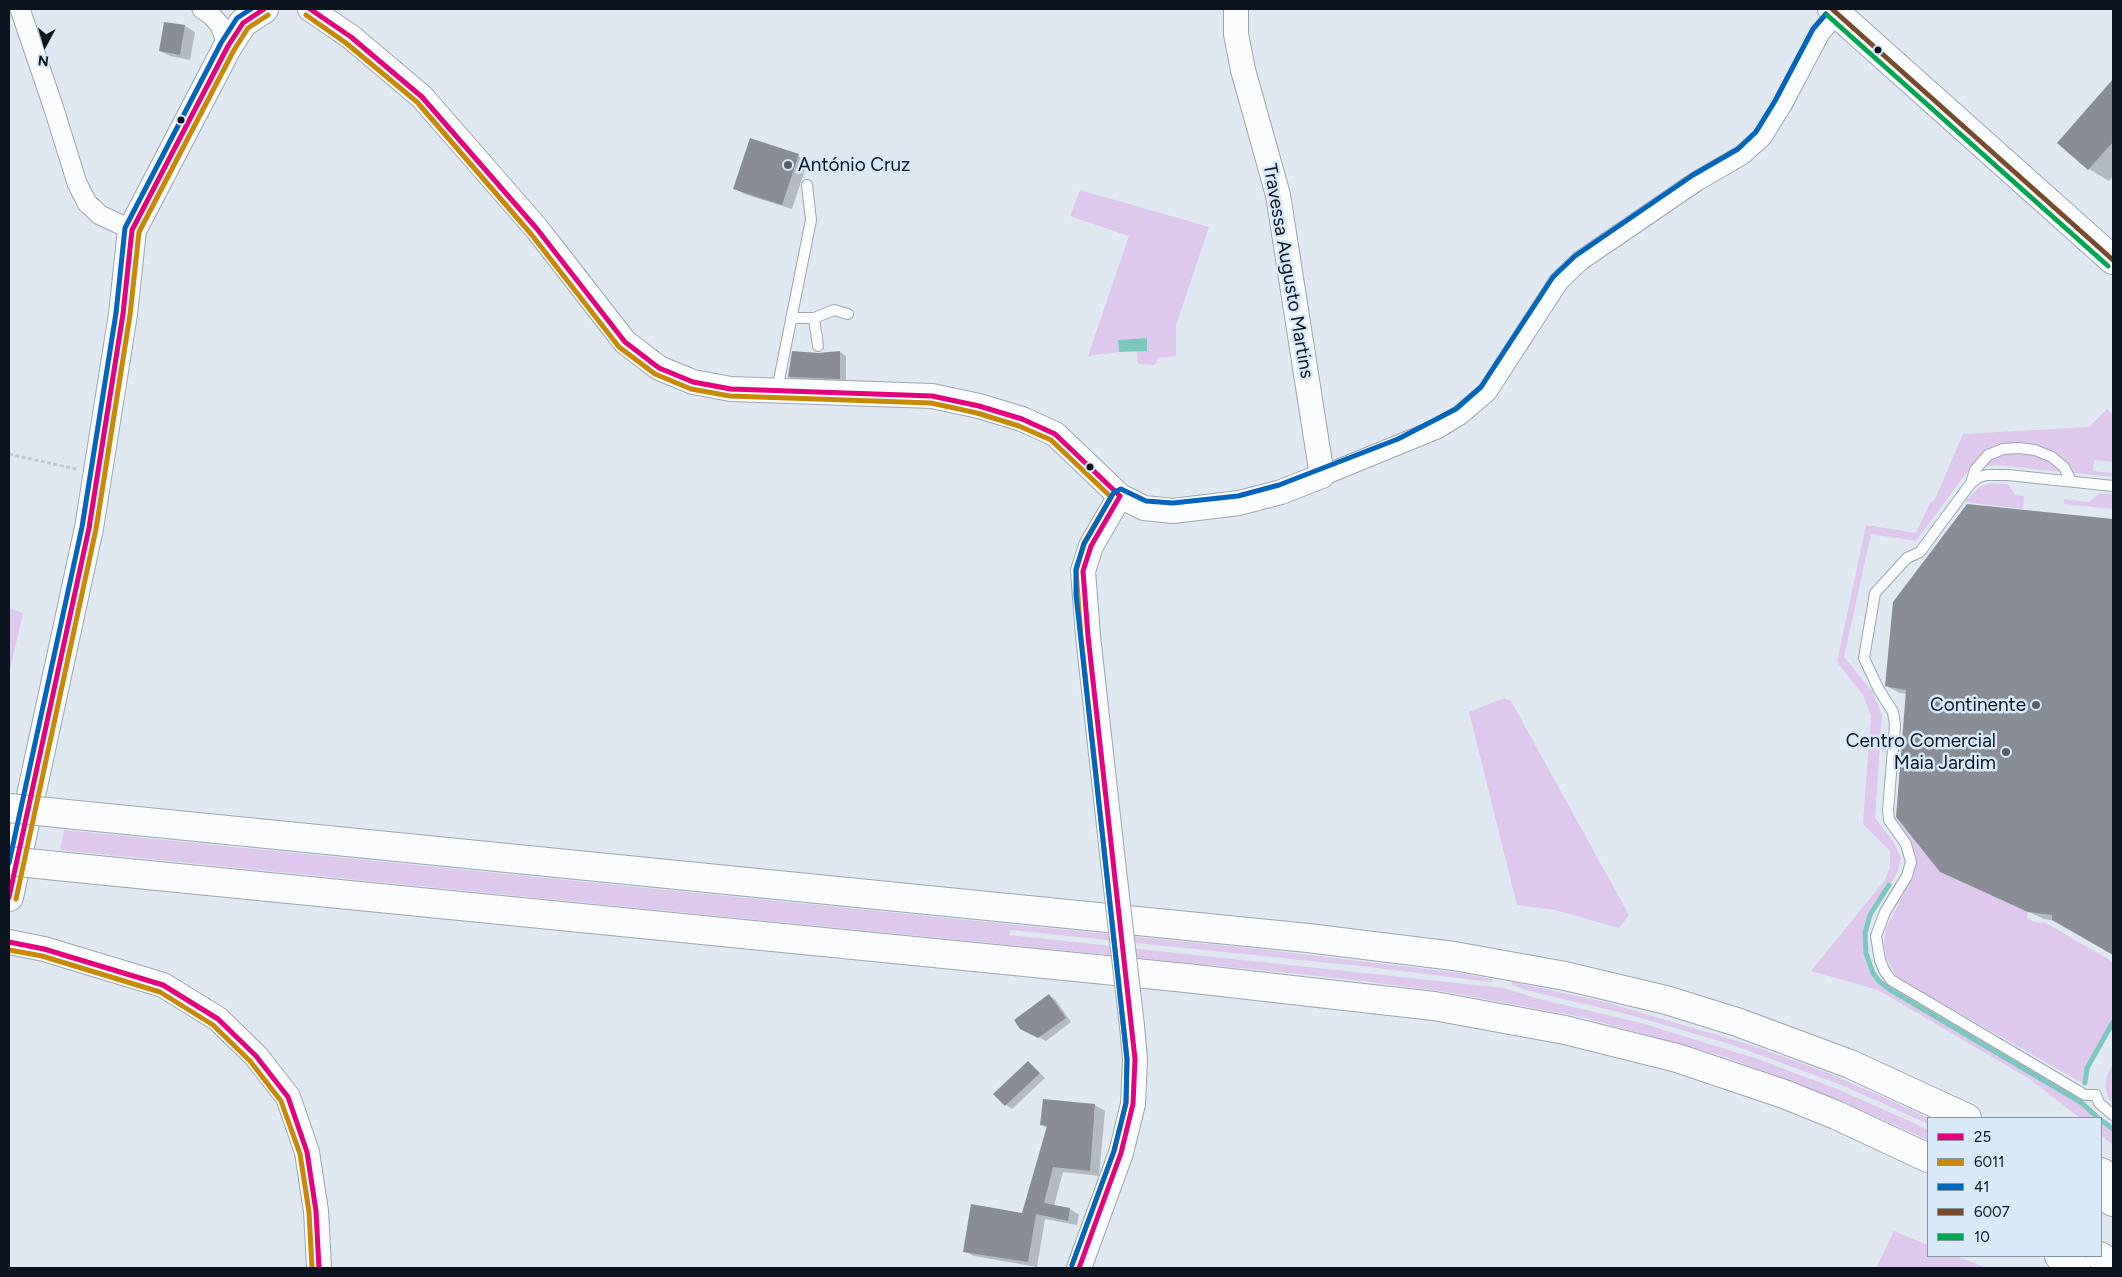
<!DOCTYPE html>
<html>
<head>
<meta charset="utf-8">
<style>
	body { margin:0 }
	#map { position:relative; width:2122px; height:1277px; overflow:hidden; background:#e0e9f2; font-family:Figtree,sans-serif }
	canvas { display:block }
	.frame { position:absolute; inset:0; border:10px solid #0b141e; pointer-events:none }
	.legend { position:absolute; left:1927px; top:1117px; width:175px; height:140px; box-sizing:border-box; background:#d8e9fa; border:1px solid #8694a2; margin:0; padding:6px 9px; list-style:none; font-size:15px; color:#0b141e }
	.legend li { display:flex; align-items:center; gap:10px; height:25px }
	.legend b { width:25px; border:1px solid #8694a2 }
	.north { position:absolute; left:20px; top:20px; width:50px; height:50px; -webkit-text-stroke:4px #d8e9fa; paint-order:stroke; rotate:186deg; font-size:14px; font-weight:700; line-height:20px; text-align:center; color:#0b141e }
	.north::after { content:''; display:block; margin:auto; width:18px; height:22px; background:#0b141e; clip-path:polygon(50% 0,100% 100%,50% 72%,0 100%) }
</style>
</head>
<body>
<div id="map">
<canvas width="2122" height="1277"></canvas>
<div class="frame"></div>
<ul class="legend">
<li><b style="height:6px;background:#e5007d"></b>25</li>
<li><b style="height:6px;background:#c88906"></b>6011</li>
<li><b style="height:6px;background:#0065bd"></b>41</li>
<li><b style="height:6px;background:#7a4b2a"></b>6007</li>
<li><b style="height:6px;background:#00a651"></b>10</li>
</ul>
<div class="north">N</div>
</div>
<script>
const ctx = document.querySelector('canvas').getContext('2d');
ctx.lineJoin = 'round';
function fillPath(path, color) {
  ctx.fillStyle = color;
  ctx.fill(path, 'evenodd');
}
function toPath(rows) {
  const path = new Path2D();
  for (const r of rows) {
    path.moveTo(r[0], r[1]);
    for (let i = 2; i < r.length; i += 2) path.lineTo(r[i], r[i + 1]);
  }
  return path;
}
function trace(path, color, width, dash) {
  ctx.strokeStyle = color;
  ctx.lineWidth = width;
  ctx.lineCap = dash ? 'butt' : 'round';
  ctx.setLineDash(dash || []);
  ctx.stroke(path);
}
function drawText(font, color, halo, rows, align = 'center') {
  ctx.font = font + ' Figtree,sans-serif';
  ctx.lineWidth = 5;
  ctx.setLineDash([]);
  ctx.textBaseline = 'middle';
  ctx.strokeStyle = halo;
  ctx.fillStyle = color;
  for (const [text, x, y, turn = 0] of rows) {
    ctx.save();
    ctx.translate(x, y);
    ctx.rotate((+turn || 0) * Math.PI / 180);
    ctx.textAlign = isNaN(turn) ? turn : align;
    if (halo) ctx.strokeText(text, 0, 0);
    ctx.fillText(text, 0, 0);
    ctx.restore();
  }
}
const green = toPath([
	[1080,190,1209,227,1176,325,1176,356,1158,358,1155,365,1138,364,1137,351,1147,351,1146,338,1118,340,1119,352,1088,356,1129,236,1070,216],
	[2107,409,2113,415,2113,462,2094,460,2093,471,2113,473,2113,477,2073,473,2067,464,2035,445,2010,443,1984,452,1979,456,1916,541,1871,534,1844,657,1872,691,1882,715,1875,818,1893,841,1901,858,1897,873,1867,923,1866,953,1873,973,1889,989,2082,1103,2098,1118,2080,1118,2031,1080,1878,990,1811,971,1885,880,1890,867,1890,851,1863,824,1871,715,1863,695,1837,662,1866,525,1916,533,1930,503,1935,499,1963,434,2089,427],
	[2012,452,2028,453,2050,461,2062,472,1995,465,1980,468,1994,457],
	[1991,483,2008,484,2015,495,2024,496,2023,509,1965,502,1979,487],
	[2100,493,2113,494,2113,509,2064,504,2064,499,2089,502],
	[9,608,23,613,9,674],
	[1504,698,1511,701,1629,915,1619,928,1555,910,1517,905,1469,712],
	[1893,814,1940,872,2028,912,2027,918,2034,922,2046,923,2113,962,2113,1022,2089,1065,2084,1084,1910,985,1896,975,1886,957,1884,943,1886,928,1909,884,1916,861,1913,846,1897,824],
	[64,830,1268,950,1459,973,1492,979,1492,982,1360,966,1011,930,1009,935,1504,988,1535,998,1641,1023,1758,1059,1837,1089,1907,1120,1928,1130,1928,1140,1834,1098,1726,1057,1582,1017,1441,991,1329,977,60,850],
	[1512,982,1605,1002,1751,1045,1828,1073,1903,1106,1928,1118,1928,1124,1844,1086,1730,1044,1630,1015,1526,990,1512,985],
	[2113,1064,2113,1103,2108,1097,2105,1086,2107,1075],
	[2101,1120,2113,1129,2113,1145,2101,1135],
	[1894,1231,1928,1245,1928,1256,1956,1256,1987,1268,1876,1268]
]);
const water = toPath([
	[1147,338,1147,351,1119,352,1118,340]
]);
const shadow = toPath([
	[185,26,195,32,190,60,170,56,160,51],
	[2113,81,2113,176,2109,181,2089,169,2058,142],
	[798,156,808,161,792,209,744,194,735,188],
	[840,352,846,356,846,382,795,380,789,377,818,354],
	[1967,505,2113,520,2113,953,2056,921,2044,919,1941,871,1907,694,1900,693,1886,686],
	[1049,996,1055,999,1071,1022,1046,1041,1028,1032],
	[1029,1063,1045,1078,1012,1109,1006,1105],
	[1044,1101,1095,1105,1105,1111,1099,1176,1063,1172,1054,1206,1070,1209,1079,1215,1077,1225,1045,1219,1037,1267,974,1256,964,1251,1023,1214,1047,1128,1042,1125]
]);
const stream = toPath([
	[1889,885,1870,915,1865,933,1866,953,1873,973,1879,981,1889,989,2082,1103,2098,1118],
	[2085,1083,2087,1068,2113,1022],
	[2101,1120,2113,1129]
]);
const building = toPath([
	[164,22,185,25,180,55,159,51],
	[2113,79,2113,142,2088,170,2057,143],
	[750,138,799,154,782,205,733,189],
	[792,351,818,353,840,351,840,379,788,377],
	[1967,504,2113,519,2113,955,2052,920,2052,915,2028,912,1940,872,1896,817,1906,690,1885,686,1893,602],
	[1049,994,1066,1018,1038,1038,1020,1029,1014,1020],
	[1028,1061,1040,1073,1005,1106,993,1094],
	[1043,1099,1095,1104,1090,1171,1053,1167,1044,1203,1070,1208,1068,1221,1036,1214,1028,1262,963,1252,971,1204,1022,1213,1047,1126,1040,1125]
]);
const path = toPath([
	[9,454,76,469]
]);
const service = toPath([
	[791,318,814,318,834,310,848,314],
	[814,318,818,346],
	[777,390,811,220,807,185],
	[1971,483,1975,470,1988,455,2003,449,2018,448,2035,450,2052,457,2064,467,2071,481],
	[2113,486,2008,475,1987,475,1979,477,1971,483,1920,552,1907,558,1875,593,1864,658,1878,688,1893,712,1895,725,1888,810,1889,820,1906,844,1911,862,1907,876,1885,912,1876,936,1880,960,1884,970,1891,980,2085,1095,2096,1095,2099,1103,2113,1115]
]);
const minor = toPath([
	[20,9,54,109,77,183,87,203,100,215,132,230],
	[202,9,211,15,220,25,228,46],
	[1322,476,1437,429,1460,415,1487,392,1559,281,1580,261,1697,181,1742,155,1762,137,1782,105,1820,33,1837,13]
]);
const tertiary = toPath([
	[310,9,351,37,422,97,537,229,625,342,659,368,693,382,731,389,932,396,979,406,1022,419,1055,434,1120,496,1144,508,1173,511,1239,503,1281,492,1322,476,1278,195,1243,70,1236,34,1236,9],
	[1113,862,1088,636,1083,571,1091,546,1120,496],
	[9,942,44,949,163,985,218,1019,256,1056,288,1097,307,1152,316,1211,319,1268],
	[1079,1268,1121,1153,1133,1104,1135,1059,1132,1026]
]);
const secondary = toPath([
	[9,897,89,528,123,314,132,230,228,46,243,23,264,9]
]);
const primary = toPath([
	[1832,9,2113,260]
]);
const motorway = toPath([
	[67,814,1308,938,1454,956,1565,976,1666,1000,1737,1022,1850,1064,1967,1118],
	[57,866,1186,978,1434,1006,1565,1030,1677,1058,1784,1094,1836,1115,1928,1158],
	[2101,1172,2113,1179],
	[2101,1194,2113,1202],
	[2059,1256,2076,1268],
	[2100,1256,2113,1265]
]);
const tertiaryBridge = toPath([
	[1113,862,1132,1026]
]);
const motorwayBridge = toPath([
	[9,808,67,814],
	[9,861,57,866]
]);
const bus1 = toPath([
	[310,9,351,37,422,97,537,229,625,342,659,368,693,382,731,389,932,396,979,406,1022,419,1055,434,1120,496],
	[9,897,89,528,123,314,132,230,228,46,243,23,264,9],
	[9,942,44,949,163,985,218,1019,256,1056,288,1097,307,1152,316,1211,319,1268],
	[1079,1268,1121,1153,1133,1104,1135,1059,1088,636,1083,571,1091,546,1120,496]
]);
const bus2 = toPath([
	[306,15,346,43,417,102,531,234,619,347,655,374,691,389,730,396,931,403,977,413,1019,426,1051,440,1111,497,1084,543,1076,571,1081,637,1127,1059,1126,1103,1114,1151,1072,1265],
	[16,899,96,529,130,315,139,232,234,50,248,28,268,15],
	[9,950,42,956,160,992,213,1025,250,1061,281,1101,300,1154,309,1212,312,1268]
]);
const bus3 = toPath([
	[9,863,82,527,116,313,125,228,221,43,237,18,251,9],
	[1072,1265,1114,1151,1126,1103,1127,1059,1076,595,1076,569,1084,544,1114,492,1121,489,1146,501,1173,503,1238,496,1279,485,1398,439,1456,409,1481,387,1553,277,1575,256,1693,175,1738,149,1756,132,1775,101,1813,29,1826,14]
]);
const bus4 = toPath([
	[1832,9,2113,260]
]);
const bus5 = toPath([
	[1827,15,2108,266]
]);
const markers = [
	[1878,50,4.5,"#0b141e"],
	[181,120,4.5,"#0b141e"],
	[788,165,5,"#565f68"],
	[1090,467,4.5,"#0b141e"],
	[2036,705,5,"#565f68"],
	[2006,752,5,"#565f68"]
];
const poiNames = [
	["António Cruz",798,165,"left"],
	["Continente",2026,705],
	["Centro Comercial",1996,741],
	["Maia Jardim",1996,763]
];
const streetNames = [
	["Travessa Augusto Martins",1288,271,80]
];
fillPath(green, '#dec8ee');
fillPath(water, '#7dc8be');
fillPath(shadow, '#0003');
trace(stream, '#7dc8be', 5);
fillPath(building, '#898d96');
trace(service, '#9da6af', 12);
trace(minor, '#9da6af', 21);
trace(tertiary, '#9da6af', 26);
trace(secondary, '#9da6af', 30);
trace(primary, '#9da6af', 30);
trace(motorway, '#9da6af', 30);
trace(path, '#c4c7cb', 3, [4, 2.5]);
trace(service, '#fafcfd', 10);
trace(minor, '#fafcfd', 19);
trace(tertiary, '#fafcfd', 24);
trace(secondary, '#fafcfd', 28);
trace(primary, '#fafcfd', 28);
trace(motorway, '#fafcfd', 28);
trace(tertiaryBridge, '#9da6af', 26, []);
trace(motorwayBridge, '#9da6af', 30, []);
trace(tertiaryBridge, '#fafcfd', 24);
trace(motorwayBridge, '#fafcfd', 28);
trace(bus1, '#e5007d', 5);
trace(bus2, '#c88906', 5);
trace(bus3, '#0065bd', 5);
trace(bus4, '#7a4b2a', 5);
trace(bus5, '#00a651', 5);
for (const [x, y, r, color] of markers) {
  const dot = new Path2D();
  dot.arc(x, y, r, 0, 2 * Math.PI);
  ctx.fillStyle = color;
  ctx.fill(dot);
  trace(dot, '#d8e9fa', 2);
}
drawText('19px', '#0b141e', '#d8e9fa', poiNames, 'right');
drawText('19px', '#0b141e', '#d8e9fa', streetNames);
</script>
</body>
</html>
